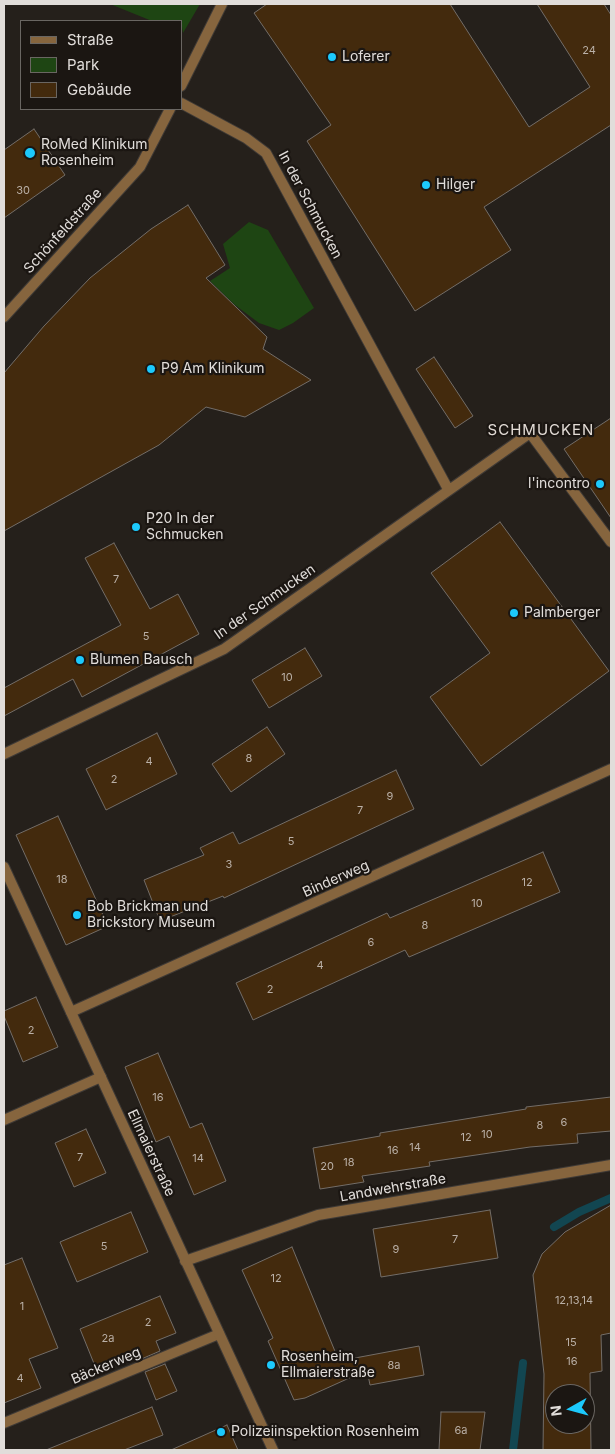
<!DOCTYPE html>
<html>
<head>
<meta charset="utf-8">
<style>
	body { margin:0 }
	#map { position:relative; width:615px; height:1454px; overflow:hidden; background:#25201b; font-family:Inter,sans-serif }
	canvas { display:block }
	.frame { position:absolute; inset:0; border:5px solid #e1ddda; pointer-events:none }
	.legend { position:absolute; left:20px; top:20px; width:162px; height:90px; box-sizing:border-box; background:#1b1612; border:1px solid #6a6662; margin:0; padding:6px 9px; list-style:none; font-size:15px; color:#e1ddda }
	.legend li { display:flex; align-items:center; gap:10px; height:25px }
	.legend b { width:25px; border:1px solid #6a6662 }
	.north { position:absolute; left:545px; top:1384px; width:50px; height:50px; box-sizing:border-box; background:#1b1612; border:1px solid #6a6662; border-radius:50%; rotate:263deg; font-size:14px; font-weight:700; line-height:20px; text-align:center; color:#e1ddda }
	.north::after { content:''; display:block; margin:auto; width:18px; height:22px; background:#1cc9fc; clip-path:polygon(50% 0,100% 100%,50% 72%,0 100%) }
</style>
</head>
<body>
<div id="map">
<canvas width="615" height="1454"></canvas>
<div class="frame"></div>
<ul class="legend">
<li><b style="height:6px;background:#86653e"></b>Straße</li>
<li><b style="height:14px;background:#1e4513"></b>Park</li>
<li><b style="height:14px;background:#432a0d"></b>Gebäude</li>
</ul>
<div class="north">N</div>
</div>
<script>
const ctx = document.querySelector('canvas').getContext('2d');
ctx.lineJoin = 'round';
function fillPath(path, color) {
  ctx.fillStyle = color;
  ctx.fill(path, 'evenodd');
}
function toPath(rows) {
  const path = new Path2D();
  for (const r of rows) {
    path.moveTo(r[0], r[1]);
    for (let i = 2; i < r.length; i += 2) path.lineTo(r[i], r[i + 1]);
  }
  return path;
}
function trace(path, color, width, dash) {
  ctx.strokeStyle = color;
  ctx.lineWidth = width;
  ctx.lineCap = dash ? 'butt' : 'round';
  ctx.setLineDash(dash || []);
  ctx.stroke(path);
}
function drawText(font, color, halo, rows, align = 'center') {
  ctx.font = font + ' Inter,sans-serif';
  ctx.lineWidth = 4.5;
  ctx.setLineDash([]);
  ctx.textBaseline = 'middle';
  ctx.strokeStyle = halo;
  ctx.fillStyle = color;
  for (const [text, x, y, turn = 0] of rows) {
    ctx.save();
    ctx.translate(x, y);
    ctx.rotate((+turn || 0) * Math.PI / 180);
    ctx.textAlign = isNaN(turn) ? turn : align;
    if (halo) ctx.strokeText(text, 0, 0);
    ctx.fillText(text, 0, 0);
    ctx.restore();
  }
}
const green = toPath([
	[110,4,200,4,183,33,181,21,152,21],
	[249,222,268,230,314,308,293,323,279,330,259,323,235,305,210,281,230,268,223,244]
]);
const stream = toPath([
	[554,1227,579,1212,611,1198],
	[513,1450,523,1363]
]);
const building = toPath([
	[267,4,450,4,529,127,590,87,537,4,604,4,611,15,611,125,484,207,511,250,415,311,307,141,331,125,254,13,267,4],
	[34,129,65,175,4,218,4,150,34,129],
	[188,205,225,265,206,278,267,337,263,349,311,380,245,417,206,407,159,445,4,531,4,373,44,326,90,278,151,229,188,205],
	[434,357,473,416,455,428,416,369,434,357],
	[611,418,611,518,564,449,611,418],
	[500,522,609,671,481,766,430,697,490,653,431,573,500,522],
	[114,543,150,609,178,594,199,634,82,697,73,679,4,716,4,688,121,625,85,558,114,543],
	[305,648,322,676,269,708,252,680,305,648],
	[267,727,285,754,231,792,212,764,267,727],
	[157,733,177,774,106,810,86,769,157,733],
	[396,770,414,809,224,898,223,896,160,921,144,880,204,855,200,848,233,832,239,844,396,770],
	[58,816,108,926,66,945,16,835,58,816],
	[543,852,560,892,409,957,405,950,253,1020,236,983,387,913,390,918,543,852],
	[36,997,58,1047,23,1062,4,1016,4,1011,36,997],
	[158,1053,190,1128,202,1123,226,1181,194,1195,169,1136,156,1142,125,1067,158,1053],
	[611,1097,611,1131,577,1134,578,1143,530,1147,429,1162,430,1166,362,1176,364,1182,320,1189,313,1148,380,1136,380,1133,526,1109,526,1107,611,1097],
	[86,1129,106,1173,74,1187,55,1143,86,1129],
	[611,1205,611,1333,601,1335,602,1371,590,1373,591,1450,543,1450,544,1374,533,1275,542,1254,565,1232,611,1205],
	[555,1394,585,1394,585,1424,555,1424,555,1394],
	[490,1210,498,1258,381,1277,373,1229,490,1210],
	[131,1212,148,1252,77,1282,60,1242,131,1212],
	[292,1247,339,1361,419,1346,424,1375,370,1385,367,1370,305,1398,294,1400,268,1341,273,1338,242,1270,292,1247],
	[22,1258,58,1348,29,1359,41,1388,4,1403,4,1265,22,1258],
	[160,1296,176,1333,156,1341,160,1351,139,1360,135,1350,95,1366,80,1329,160,1296],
	[165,1364,177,1391,156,1400,145,1372,165,1364],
	[152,1407,163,1435,124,1450,46,1450,152,1407],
	[441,1412,485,1412,480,1450,439,1450,441,1412],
	[227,1425,238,1450,171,1450,227,1425]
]);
const minor = toPath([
	[181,103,246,138,266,153,448,489],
	[4,754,224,649,530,433,611,542],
	[71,1012,611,769],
	[4,1120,101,1077],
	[185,1261,318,1215,611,1165],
	[4,1423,219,1334]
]);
const tertiary = toPath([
	[181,86,222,4],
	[4,317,140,167,170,109],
	[4,867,273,1450]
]);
const markers = [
	[332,57,5,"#1cc9fc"],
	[30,153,6,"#1cc9fc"],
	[426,185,5,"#1cc9fc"],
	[151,369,5,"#1cc9fc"],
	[600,484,5,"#1cc9fc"],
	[136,527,5,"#1cc9fc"],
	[514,613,5,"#1cc9fc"],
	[80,660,5,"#1cc9fc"],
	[77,915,5,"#1cc9fc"],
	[271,1365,5,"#1cc9fc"],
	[221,1432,5,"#1cc9fc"]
];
const numberNames = [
	["24",589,51],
	["30",23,191],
	["7",116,580],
	["5",146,637],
	["10",287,678],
	["8",249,759],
	["4",149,762],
	["2",114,780],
	["9",390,797],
	["7",360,811],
	["5",291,842],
	["3",229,865],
	["18",62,880],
	["12",527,883],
	["10",477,904],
	["8",425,926],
	["6",371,943],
	["4",320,966],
	["2",270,990],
	["2",31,1031],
	["16",158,1098],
	["6",564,1123],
	["8",540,1126],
	["10",487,1135],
	["12",466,1138],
	["14",415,1148],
	["16",393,1151],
	["7",80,1158],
	["14",198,1159],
	["18",349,1163],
	["20",327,1167],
	["7",455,1240],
	["5",104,1247],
	["9",396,1250],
	["12",276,1279],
	["12,13,14",574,1301],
	["1",22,1307],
	["2",148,1323],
	["2a",108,1339],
	["15",571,1343],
	["16",572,1362],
	["8a",394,1366],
	["4",20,1379],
	["6a",461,1431]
];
const poiNames = [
	["Loferer",342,57],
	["RoMed Klinikum",41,145],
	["Rosenheim",41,161],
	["Hilger",436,185],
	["P9 Am Klinikum",161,369],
	["l'incontro",590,484,"right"],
	["P20 In der",146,519],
	["Schmucken",146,535],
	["Palmberger",524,613],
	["Blumen Bausch",90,660],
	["Bob Brickman und",87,907],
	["Brickstory Museum",87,923],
	["Rosenheim,",281,1357],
	["Ellmaierstraße",281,1373],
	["Polizeiinspektion Rosenheim",231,1432]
];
const streetNames = [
	["In der Schmucken",310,205,62],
	["Schönfeldstraße",63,231,-48],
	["In der Schmucken",265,602,-35],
	["Binderweg",336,879,-24],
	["Ellmaierstraße",151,1153,65],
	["Landwehrstraße",393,1188,-10],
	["Bäckerweg",106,1366,-23]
];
const neighbourhoodNames = [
	["SCHMUCKEN",541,430]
];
fillPath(green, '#1e4513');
trace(stream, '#124651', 8);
fillPath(building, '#432a0d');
trace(building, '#736d68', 1);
trace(minor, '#3f3a36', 12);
trace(tertiary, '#3f3a36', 12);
trace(minor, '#86653e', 10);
trace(tertiary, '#86653e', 10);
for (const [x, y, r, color] of markers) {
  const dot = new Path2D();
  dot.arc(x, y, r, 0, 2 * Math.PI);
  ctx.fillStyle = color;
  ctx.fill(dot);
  trace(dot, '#1b1612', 2);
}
drawText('11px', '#bab0a7', null, numberNames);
drawText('14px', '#e1ddda', '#1b1612', poiNames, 'left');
drawText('14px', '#e1ddda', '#1b1612', streetNames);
ctx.letterSpacing = '1px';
drawText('15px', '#e3dcd6', '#1b1612', neighbourhoodNames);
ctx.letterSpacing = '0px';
</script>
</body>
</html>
